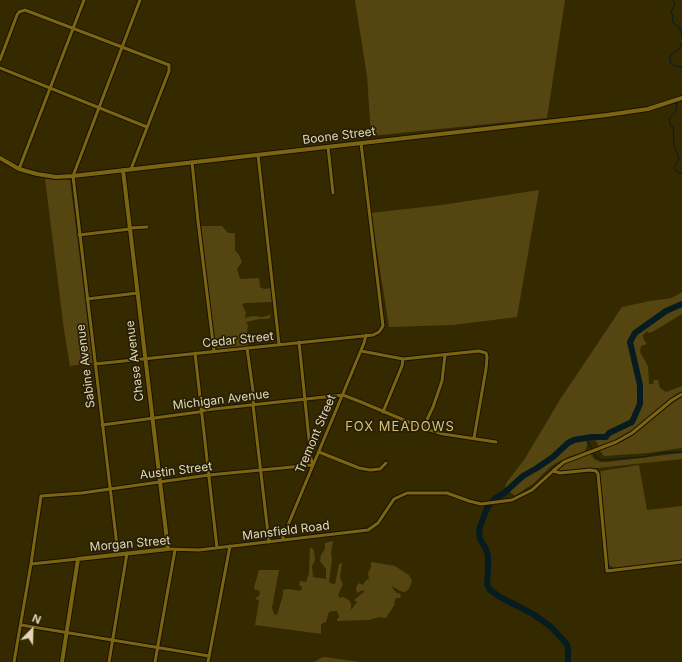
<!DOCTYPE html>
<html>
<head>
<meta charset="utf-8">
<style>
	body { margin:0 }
	#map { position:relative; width:682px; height:662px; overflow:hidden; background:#352900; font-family:Inter,sans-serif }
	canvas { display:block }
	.north { position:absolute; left:12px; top:610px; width:40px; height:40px; -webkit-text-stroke:3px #272008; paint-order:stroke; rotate:23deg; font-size:11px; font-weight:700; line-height:16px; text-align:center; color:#e3d7b3 }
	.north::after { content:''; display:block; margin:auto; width:14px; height:18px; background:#e3d7b3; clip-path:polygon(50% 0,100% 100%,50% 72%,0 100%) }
</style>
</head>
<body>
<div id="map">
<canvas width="682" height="662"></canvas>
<div class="north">N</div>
</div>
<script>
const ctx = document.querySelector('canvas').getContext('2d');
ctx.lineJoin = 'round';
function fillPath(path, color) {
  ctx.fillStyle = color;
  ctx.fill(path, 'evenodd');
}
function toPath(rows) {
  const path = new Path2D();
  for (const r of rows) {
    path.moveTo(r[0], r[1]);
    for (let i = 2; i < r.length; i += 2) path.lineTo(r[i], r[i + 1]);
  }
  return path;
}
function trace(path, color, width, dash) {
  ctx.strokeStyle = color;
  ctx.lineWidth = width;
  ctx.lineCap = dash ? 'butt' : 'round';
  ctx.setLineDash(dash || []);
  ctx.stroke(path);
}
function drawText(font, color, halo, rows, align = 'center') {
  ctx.font = font + ' Inter,sans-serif';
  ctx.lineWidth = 3.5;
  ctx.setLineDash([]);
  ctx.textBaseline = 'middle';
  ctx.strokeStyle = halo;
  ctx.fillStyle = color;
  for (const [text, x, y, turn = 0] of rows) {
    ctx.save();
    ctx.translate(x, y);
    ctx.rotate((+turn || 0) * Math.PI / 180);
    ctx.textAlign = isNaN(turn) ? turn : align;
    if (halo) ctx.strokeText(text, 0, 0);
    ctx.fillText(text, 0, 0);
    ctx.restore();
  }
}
const green = toPath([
	[355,0,565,0,547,118,371,136,367,76],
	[45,179,70,180,93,363,70,366,64,330],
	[539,190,517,317,453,325,389,327,371,213,442,205],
	[201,226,222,226,228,233,235,233,235,250,239,255,242,262,237,269,240,279,259,278,260,287,264,289,271,288,272,302,245,303,242,305,246,312,245,318,253,316,263,317,270,315,271,317,267,319,260,319,246,322,248,325,247,331,249,336,248,346,219,350,215,347],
	[682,292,682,314,654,331,649,333,647,331,643,335,643,338,647,344,641,346,640,352,648,366,649,384,653,384,654,380,658,380,660,388,666,392,682,386,682,392,677,394,630,433,599,447,595,439,586,440,587,446,585,451,568,457,556,463,550,467,534,483,515,496,510,492,505,487,507,482,524,460,561,398,622,307,650,301,672,298],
	[682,396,682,448,648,453,604,456,600,451,619,443,636,433,667,407],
	[590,453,595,460,601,462,608,462,682,453,682,459,598,468,561,471,558,470,559,467,573,460],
	[639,465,647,510,682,506,682,561,616,569,609,565,608,561,600,472,601,471],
	[333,541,331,553,332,559,329,582,330,583,335,584,339,564,342,563,340,578,343,584,338,595,340,598,344,597,350,601,351,604,351,609,352,609,357,602,354,600,364,592,363,590,357,593,356,587,359,583,363,585,366,580,369,579,368,573,371,567,371,562,395,566,409,575,412,581,409,589,405,592,400,591,392,586,393,589,397,593,401,594,400,598,396,598,394,602,395,604,386,618,379,617,369,620,337,621,337,619,339,617,337,611,334,611,329,612,326,622,321,624,321,634,255,625,259,601,255,598,258,597,260,594,259,590,255,590,254,587,259,570,279,570,272,608,274,614,277,615,283,595,283,590,287,589,301,591,302,587,299,585,300,581,306,582,309,574,310,547,312,548,314,551,315,560,312,566,313,577,326,579,326,569,320,561,321,555,325,549,325,543],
	[325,657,360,662,314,662,321,658]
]);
const stream = toPath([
	[673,0,675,3,671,13,673,16,672,22,678,26,682,33,682,36],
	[682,43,679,49,670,56,670,61,671,64,675,66,682,67],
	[676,99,682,96],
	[677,102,676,111,669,119,671,126,673,126,674,146,679,158,674,167,676,171,680,173,682,173],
	[586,438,596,457,602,460,644,457,661,453,682,452]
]);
const river = toPath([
	[568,662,568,648,567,644,550,626,533,614,500,597,490,590,487,584,488,570,488,556,486,549,480,539,479,532,480,527,487,508,495,498,503,494,523,476,537,468,553,457,568,443,574,440,591,437,606,437,609,433,632,422,640,404,640,385,630,342,635,333,666,311,682,304]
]);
const minor = toPath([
	[0,60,17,15,19,12,25,10,169,65,169,71,131,169],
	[0,68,147,127],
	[328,147,333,193],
	[258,155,279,344],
	[192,162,198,221,214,351],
	[19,169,84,0],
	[130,228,147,227],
	[79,235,130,229],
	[87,299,138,293],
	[247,348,254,398,253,405,269,542],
	[361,351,403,359,479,351,486,353,487,357,486,369,474,438],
	[195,353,217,548],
	[95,364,373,335,379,332,383,326,361,143],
	[383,412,402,366,403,359],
	[102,425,199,412,205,410,343,395,361,402,423,428,443,434,496,442],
	[423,428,433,407,442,381,445,355],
	[319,452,359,468,370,470,380,469,386,463],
	[553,471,560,473,590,470,596,471,598,474,607,571,682,562],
	[283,540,283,537,352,372,364,343,366,335],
	[168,549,199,550,368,530,378,523,394,499,407,493,447,493,469,501,481,504,512,500,532,490,553,471,564,462,616,442,632,433,672,400,682,394],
	[118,554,73,176,140,0],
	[31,564,78,559],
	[21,625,209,656],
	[14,662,31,564,41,496,82,493,209,475,313,465,311,459,299,342],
	[109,662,127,553],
	[155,662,175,550],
	[208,662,230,546]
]);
const tertiary = toPath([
	[0,158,19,169,37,174,56,177,73,176,607,115,648,109,682,98],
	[62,662,78,559,168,549,123,170]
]);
const streetNames = [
	["Boone Street",339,136,-7],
	["Cedar Street",238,340,-6],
	["Chase Avenue",135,361,-97],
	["Sabine Avenue",86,366,-97],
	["Michigan Avenue",221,400,-7],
	["Tremont Street",316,434,-67],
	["Austin Street",176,471,-7],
	["Mansfield Road",286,531,-7],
	["Morgan Street",130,544,-5]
];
const neighbourhoodNames = [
	["FOX MEADOWS",400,427]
];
fillPath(green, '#554611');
trace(stream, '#071c21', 1);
trace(river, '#071c21', 6);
trace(minor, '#191200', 5);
trace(tertiary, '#191200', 6);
trace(minor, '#7c6510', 3);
trace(tertiary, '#7c6510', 4);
drawText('12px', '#e3d7b3', '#272008', streetNames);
ctx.letterSpacing = '1px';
drawText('13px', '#d8c074', '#272008', neighbourhoodNames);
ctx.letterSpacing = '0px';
</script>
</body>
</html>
